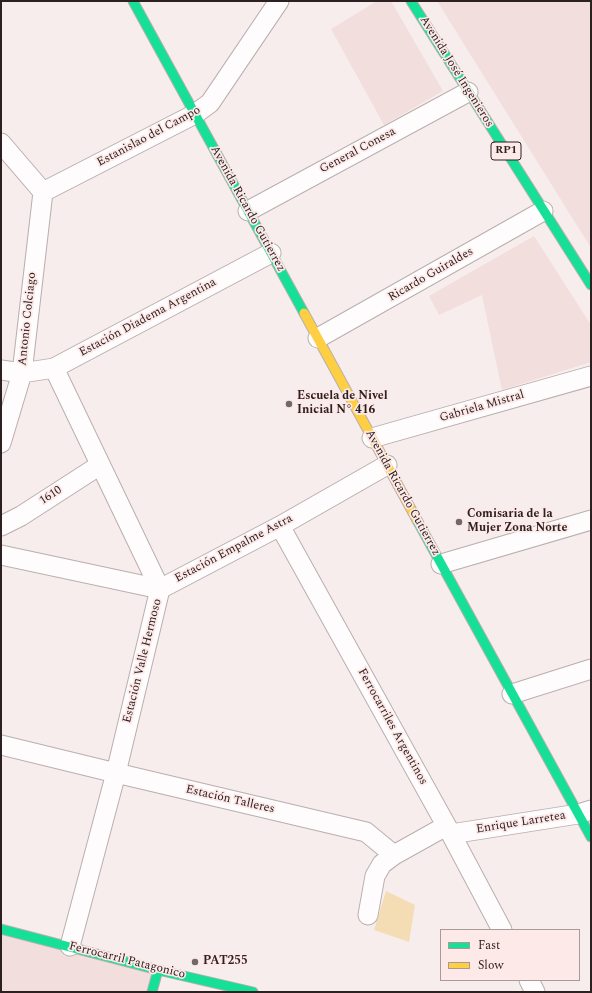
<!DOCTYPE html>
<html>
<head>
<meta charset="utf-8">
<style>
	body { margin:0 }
	#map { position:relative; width:592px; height:993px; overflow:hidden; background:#f8eded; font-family:Spectral,serif }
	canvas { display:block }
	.frame { position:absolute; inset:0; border:2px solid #2c2020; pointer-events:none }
	.legend { position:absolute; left:440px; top:929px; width:140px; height:52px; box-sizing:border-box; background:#fde9e8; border:1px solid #a99998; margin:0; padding:5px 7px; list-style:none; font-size:12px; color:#2c2020 }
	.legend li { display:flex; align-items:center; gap:8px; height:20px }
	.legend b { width:20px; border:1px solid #a99998 }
</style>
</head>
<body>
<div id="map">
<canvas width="592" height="993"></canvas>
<div class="frame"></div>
<ul class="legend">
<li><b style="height:5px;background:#16e098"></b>Fast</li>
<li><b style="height:5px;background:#ffcf43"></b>Slow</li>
</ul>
</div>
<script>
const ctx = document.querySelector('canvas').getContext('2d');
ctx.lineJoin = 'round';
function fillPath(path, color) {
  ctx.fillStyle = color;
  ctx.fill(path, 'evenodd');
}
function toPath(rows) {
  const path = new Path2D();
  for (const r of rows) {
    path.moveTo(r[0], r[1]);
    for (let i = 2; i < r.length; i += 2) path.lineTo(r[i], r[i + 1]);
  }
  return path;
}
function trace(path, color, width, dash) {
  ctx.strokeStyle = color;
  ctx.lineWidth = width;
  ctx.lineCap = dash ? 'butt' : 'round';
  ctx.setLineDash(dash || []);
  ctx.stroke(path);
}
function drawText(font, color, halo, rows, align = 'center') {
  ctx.font = font + ' Spectral,serif';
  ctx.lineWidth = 3.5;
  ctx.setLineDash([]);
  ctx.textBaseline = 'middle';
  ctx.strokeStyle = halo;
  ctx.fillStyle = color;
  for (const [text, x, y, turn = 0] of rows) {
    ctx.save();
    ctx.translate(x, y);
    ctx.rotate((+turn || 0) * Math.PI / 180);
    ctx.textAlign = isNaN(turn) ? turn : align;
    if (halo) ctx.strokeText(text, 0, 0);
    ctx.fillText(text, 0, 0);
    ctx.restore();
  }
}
const built = toPath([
	[377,1,391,1,443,91,384,125,331,29],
	[437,1,591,1,591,248],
	[534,236,591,325,591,362,502,390,482,295,439,315,429,296],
	[1,929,158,970,152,992,1,992]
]);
const green = toPath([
	[386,891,415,905,409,942,374,930]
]);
const street = toPath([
	[1,143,43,192],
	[43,192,195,114,210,103,279,1],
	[248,211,468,92],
	[318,338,543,211],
	[54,368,160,589,116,773,70,946],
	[1,370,22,373,54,368,271,253],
	[372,438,591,376],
	[1,443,22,373,43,192],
	[1,526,21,516,100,465],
	[280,526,451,834,502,930],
	[1,555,160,589,280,526,387,465],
	[441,564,591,520],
	[512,694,591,669],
	[1,745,116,773,366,832,394,855,446,826],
	[451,834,578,814,591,810],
	[368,915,375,876,382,864,394,855],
	[529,980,535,992]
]);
const fast = toPath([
	[133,1,304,313],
	[411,1,591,285],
	[417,520,591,837],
	[1,929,158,970,253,992],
	[152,992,158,970]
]);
const slow = toPath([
	[304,313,417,520]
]);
const markers = [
	[289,404,4,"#736868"],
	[459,522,4,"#736868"],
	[195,962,4,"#736868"]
];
const shields = [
	[506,151,30]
];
const shieldNames = [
	["RP1",506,151]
];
const streetNames = [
	["Avenida José Ingenieros",456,72,58],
	["Estanislao del Campo",149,137,-28],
	["General Conesa",358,151,-28],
	["Avenida Ricardo Gutierrez",247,209,61],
	["Ricardo Guiraldes",431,275,-30],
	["Estación Diadema Argentina",148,318,-28],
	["Antonio Colciago",28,319,-84],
	["Gabriela Mistral",482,407,-16],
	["Avenida Ricardo Gutierrez",402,493,61],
	["1610",51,496,-33],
	["Estación Empalme Astra",234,549,-28],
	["Estación Valle Hermoso",143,661,-76],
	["Ferrocarriles Argentinos",392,727,61],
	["Estación Talleres",230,800,13],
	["Enrique Larretea",521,823,-9],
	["Ferrocarril Patagonico",127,961,14]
];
const poiNames = [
	["Escuela de Nivel",297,397],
	["Inicial N° 416",297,411],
	["Comisaria de la",467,515],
	["Mujer Zona Norte",467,529],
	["PAT255",203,962]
];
fillPath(built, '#f1dedd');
fillPath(green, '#f4ddb5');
trace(street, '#b9afae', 21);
trace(fast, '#b9afae', 11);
trace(slow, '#b9afae', 11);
trace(street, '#fefcfc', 19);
trace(fast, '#16e098', 9);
trace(slow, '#ffcf43', 9);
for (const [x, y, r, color] of markers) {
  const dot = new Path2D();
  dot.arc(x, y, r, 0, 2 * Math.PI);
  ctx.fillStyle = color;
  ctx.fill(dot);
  trace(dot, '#fde9e8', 1.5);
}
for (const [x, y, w] of shields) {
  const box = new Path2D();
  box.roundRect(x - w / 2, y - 9, w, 18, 3);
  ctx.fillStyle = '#fde9e8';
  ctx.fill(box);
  trace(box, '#2c2020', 1);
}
drawText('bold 11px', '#2c2020', null, shieldNames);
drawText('12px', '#2c2020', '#fde9e8', streetNames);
drawText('bold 12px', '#2c2020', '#fde9e8', poiNames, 'left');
</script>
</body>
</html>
